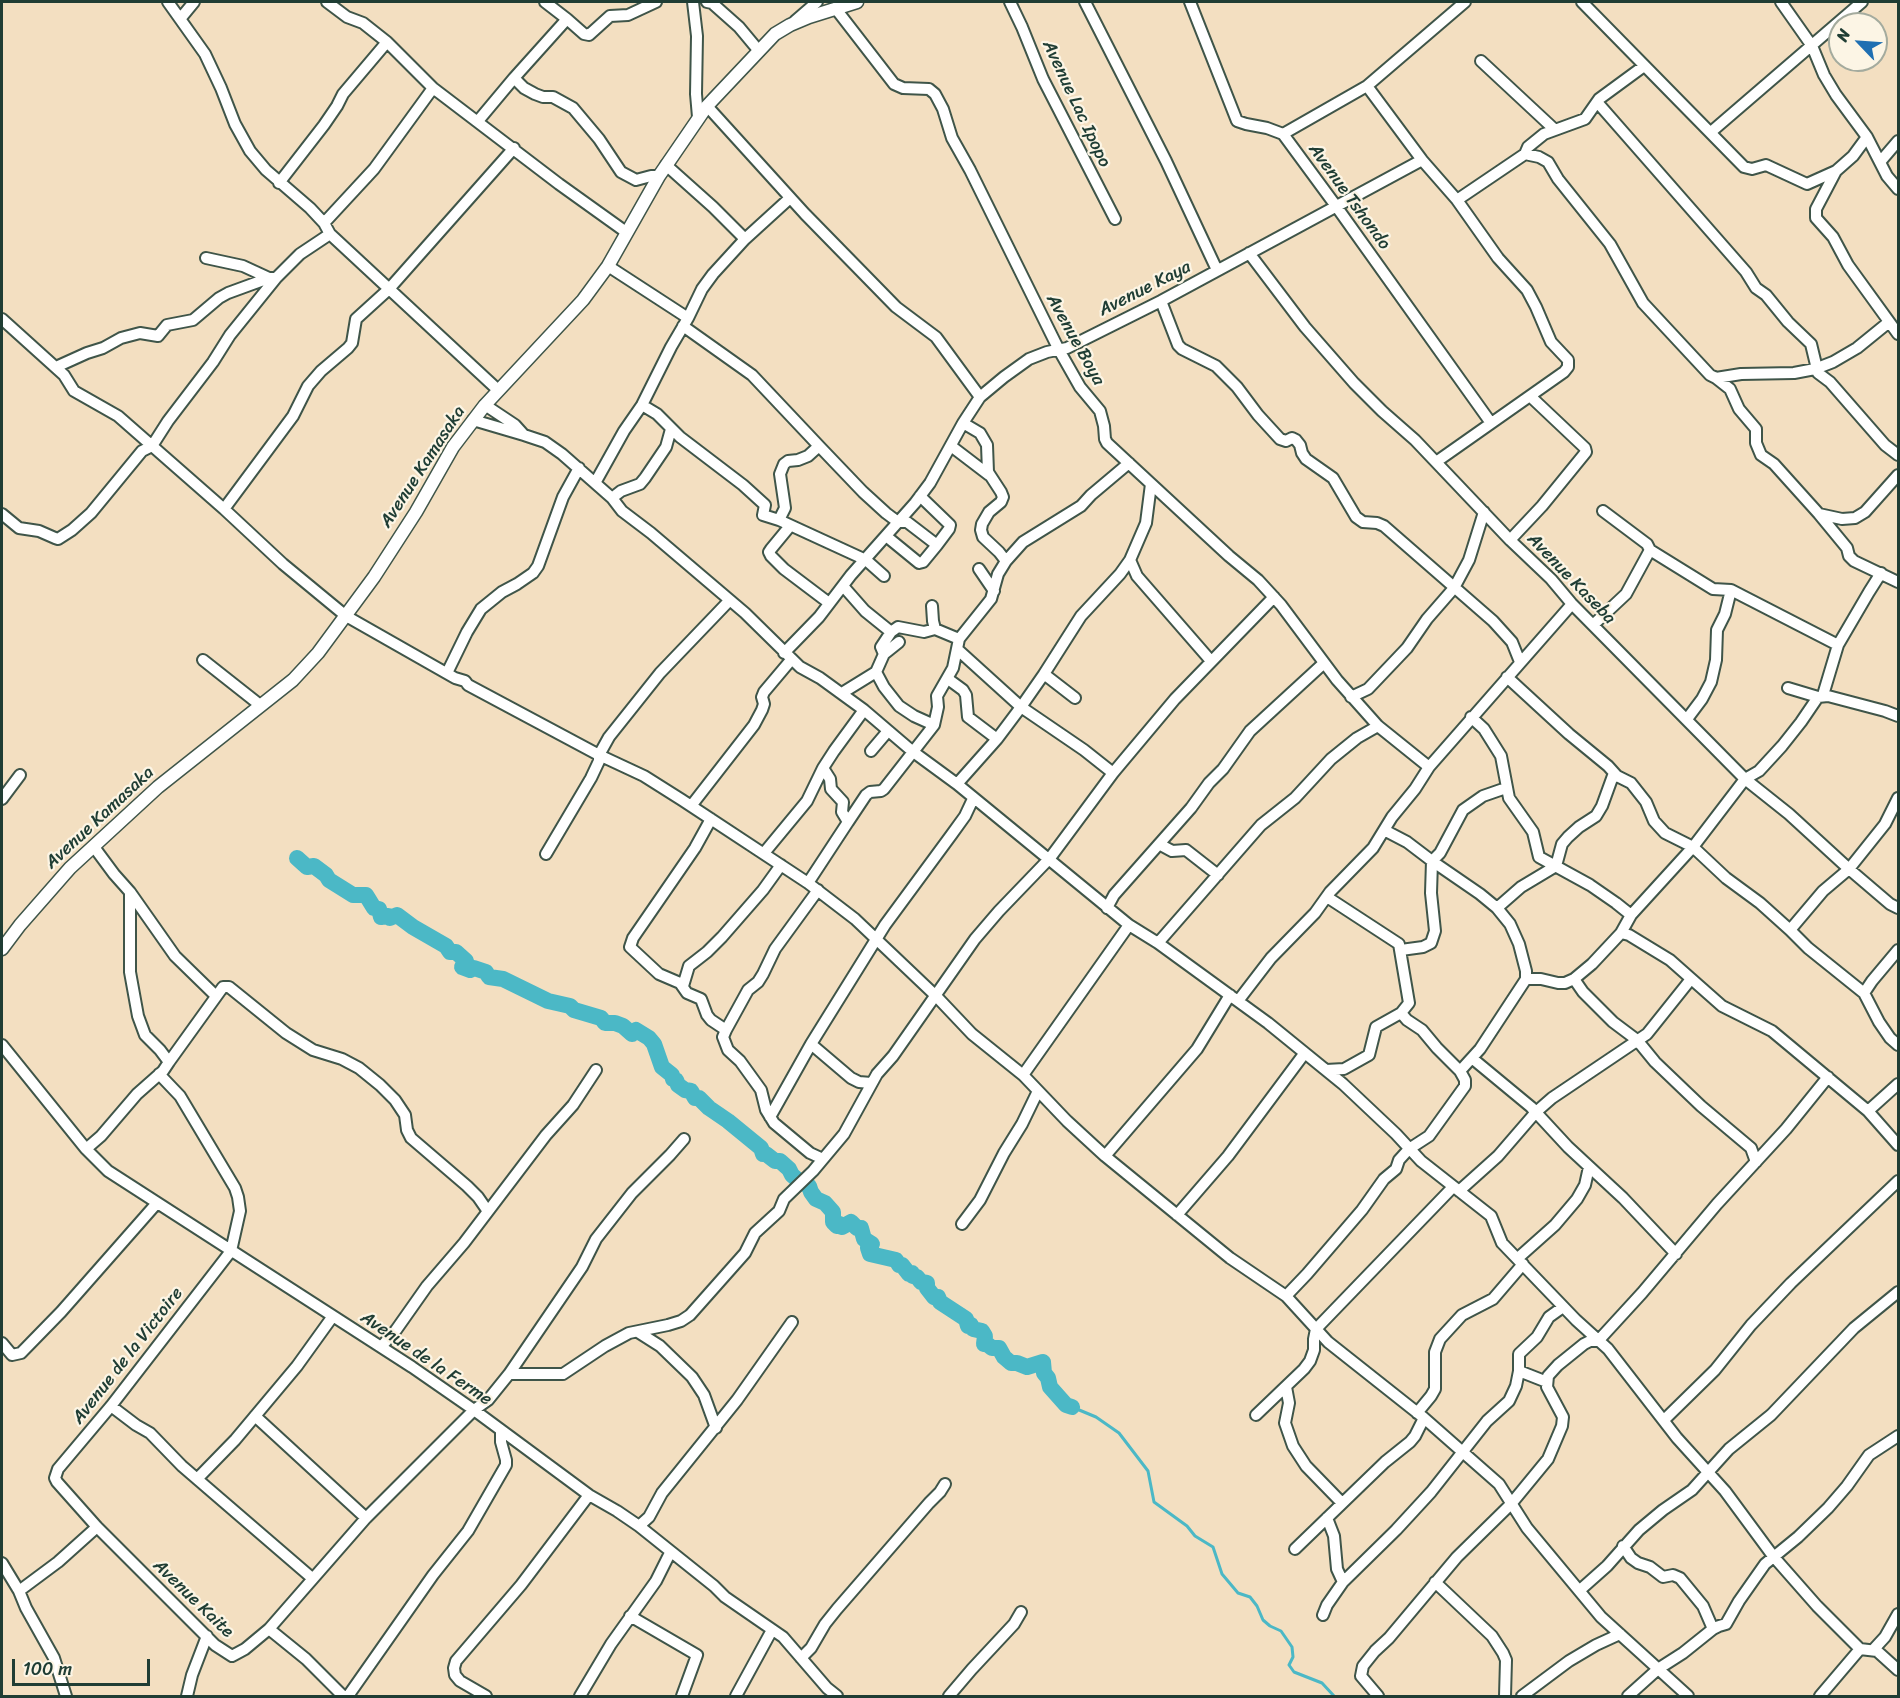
<!DOCTYPE html>
<html>
<head>
<meta charset="utf-8">
<style>
	body { margin:0 }
	#map { position:relative; width:1900px; height:1698px; overflow:hidden; background:#f3dfc1; font-family:Sriracha,sans-serif }
	canvas { display:block }
	.frame { position:absolute; inset:0; border:3px solid #1f3d34; pointer-events:none }
	.north { position:absolute; left:1828px; top:12px; width:60px; height:60px; box-sizing:border-box; background:#fcf5e5; border:2px solid #a4ab9e; border-radius:50%; rotate:295deg; font-size:16px; font-weight:700; line-height:24px; text-align:center; color:#1f3d34 }
	.north::after { content:''; display:block; margin:auto; width:21px; height:27px; background:#1f6fb2; clip-path:polygon(50% 0,100% 100%,50% 72%,0 100%) }
	.scale { position:absolute; left:12px; top:1659px; width:138px; height:27px; box-sizing:border-box; border:3px solid #1f3d34; border-top:0; padding-left:8px; font-size:18px; line-height:21px; white-space:nowrap; color:#1f3d34; -webkit-text-stroke:4px #fcf5e5; paint-order:stroke }
</style>
</head>
<body>
<div id="map">
<canvas width="1900" height="1698"></canvas>
<div class="frame"></div>
<div class="north">N</div>
<div class="scale">100 m</div>
</div>
<script>
const ctx = document.querySelector('canvas').getContext('2d');
ctx.lineJoin = 'round';
function toPath(rows) {
  const path = new Path2D();
  for (const r of rows) {
    path.moveTo(r[0], r[1]);
    for (let i = 2; i < r.length; i += 2) path.lineTo(r[i], r[i + 1]);
  }
  return path;
}
function trace(path, color, width, dash) {
  ctx.strokeStyle = color;
  ctx.lineWidth = width;
  ctx.lineCap = dash ? 'butt' : 'round';
  ctx.setLineDash(dash || []);
  ctx.stroke(path);
}
function drawText(font, color, halo, rows, align = 'center') {
  ctx.font = font + ' Sriracha,sans-serif';
  ctx.lineWidth = 4.5;
  ctx.setLineDash([]);
  ctx.textBaseline = 'middle';
  ctx.strokeStyle = halo;
  ctx.fillStyle = color;
  for (const [text, x, y, turn = 0] of rows) {
    ctx.save();
    ctx.translate(x, y);
    ctx.rotate((+turn || 0) * Math.PI / 180);
    ctx.textAlign = isNaN(turn) ? turn : align;
    if (halo) ctx.strokeText(text, 0, 0);
    ctx.fillText(text, 0, 0);
    ctx.restore();
  }
}
const stream = toPath([
	[1072,1407,1096,1417,1119,1433,1148,1471,1154,1502,1187,1526,1195,1536,1213,1547,1222,1574,1238,1593,1250,1597,1257,1606,1263,1620,1270,1626,1281,1631,1292,1647,1293,1657,1289,1665,1294,1672,1322,1683,1334,1696]
]);
const river = toPath([
	[297,858,307,867,314,866,326,875,329,880,353,895,366,895,374,908,379,909,381,917,388,916,390,918,397,915,413,927,446,946,450,952,456,952,466,961,462,967,470,970,474,968,486,972,489,977,503,979,548,1001,570,1006,574,1010,601,1018,605,1023,615,1023,623,1026,632,1034,636,1030,649,1038,654,1044,662,1067,672,1075,673,1079,676,1080,678,1085,685,1090,691,1091,695,1098,699,1098,709,1108,728,1121,761,1148,763,1154,766,1154,775,1161,780,1161,789,1169,792,1175,800,1182,809,1186,811,1192,816,1199,825,1203,833,1212,833,1222,837,1226,840,1224,842,1227,851,1222,857,1228,861,1228,864,1239,872,1244,868,1248,870,1254,896,1260,899,1265,902,1265,909,1274,912,1273,913,1276,917,1277,921,1282,927,1283,927,1288,934,1297,938,1297,940,1302,966,1319,968,1326,971,1325,973,1329,982,1331,985,1336,984,1344,987,1344,992,1348,999,1348,1004,1357,1011,1363,1017,1363,1027,1367,1043,1362,1044,1373,1048,1378,1050,1387,1066,1405,1072,1407]
]);
const minor = toPath([
	[168,2,205,54,221,88,235,124,250,151,266,170,310,208,324,223,330,234,498,390],
	[327,2,347,17,363,23,387,42,433,88,559,184,626,232],
	[693,2,697,36,696,94,698,117],
	[707,2,712,3,739,27,759,51],
	[1010,2,1022,27,1043,79,1115,219],
	[1085,2,1166,161,1217,270],
	[1190,2,1237,121,1246,124,1267,128,1283,134,1336,206,1491,423],
	[1582,2,1744,167,1752,169,1766,165,1807,184,1836,171],
	[1781,2,1812,46,1824,75,1836,95,1867,137,1887,176,1898,189],
	[836,9,894,84,903,88,929,89,935,94,943,109,952,138,970,170,1059,350,1080,387,1100,411,1104,426,1105,439,1107,443,1229,556,1258,580,1281,605,1337,680,1378,726,1429,767],
	[180,19,194,2],
	[567,19,584,34,589,35,610,16,628,15,656,2],
	[795,21,817,2],
	[1481,61,1554,129],
	[514,78,524,88,535,94,543,97,553,97,573,108,599,139,621,172,636,180,651,176,659,176],
	[1367,86,1422,160,1457,200,1498,258,1527,290,1536,307,1551,342,1568,360,1568,367,1564,372,1436,462],
	[1597,102,1746,272,1756,288,1766,295,1788,322,1811,344,1818,373,1830,382,1885,445,1898,455],
	[707,106,805,214,896,307,936,337,980,397],
	[478,121,514,78,567,19,545,2],
	[1711,132,1862,2],
	[1283,134,1367,86,1465,2],
	[1867,137,1853,156,1836,171,1816,209,1816,218,1833,237,1848,265,1898,334],
	[1525,154,1528,147,1544,134,1585,119,1599,99,1644,66],
	[1880,162,1898,141],
	[666,165,713,207,745,239],
	[279,183,324,125,337,106,343,94,387,42],
	[1457,200,1525,154,1539,157,1548,162,1558,179,1610,244,1643,303,1710,375,1716,378,1741,374,1794,373,1815,369,1833,362,1857,348,1889,322],
	[324,223,374,169,433,88],
	[1249,253,1305,327,1354,383,1382,411,1415,440,1510,540,1551,579,1572,604,1745,779,1789,814,1849,869,1890,904,1898,908],
	[206,258,243,266,269,278],
	[608,266,688,318],
	[1161,301,1178,345,1182,349,1216,366,1237,387,1258,415,1280,439,1286,441,1292,438,1296,440,1300,445,1302,453,1306,459,1333,478,1356,517,1363,522,1377,523,1384,526,1493,621,1512,642,1520,662],
	[2,319,64,375,74,391,118,416,224,509,283,564,346,616,455,678,465,681,468,685,599,755,644,776,682,800,808,883,855,919,936,996,972,1034,1023,1075,1067,1121,1105,1156,1230,1258,1286,1296,1328,1342,1424,1418,1499,1484,1527,1528,1601,1617,1688,1696],
	[683,326,752,375,819,446,808,456,798,460,788,461,784,464,780,474,785,508,779,520],
	[56,367,87,353,103,348,121,338,140,333,158,336,167,325,193,320,219,298,228,293,269,278,276,278],
	[1716,378,1730,389,1739,409,1756,429,1756,443,1761,455,1774,464,1819,514,1847,548,1849,556,1854,561,1898,582],
	[485,405,515,425,524,435,545,442,562,454,612,498,622,511,651,533,745,613,800,667,820,678,864,710,912,751,957,784,1129,925,1158,943,1268,1023,1343,1084,1396,1134,1421,1161,1491,1216,1502,1243,1576,1320,1608,1349,1677,1438,1725,1491,1773,1556,1817,1606,1860,1649,1877,1651,1898,1670],
	[642,405,657,414,680,437,743,485,765,505,763,515,779,520,866,560,884,576],
	[473,420,524,435],
	[819,446,863,492,886,513,898,522,907,522,937,545,949,529,950,525,920,496],
	[951,446,989,475],
	[595,483,624,431,642,405,671,347,688,318,702,289,713,274,745,239,790,198],
	[612,498,621,491,640,484,645,478,666,447,671,429],
	[224,509,293,416,308,386,321,371,348,348,352,343,356,319,389,289,514,148],
	[1603,511,1647,544,1650,550,1713,589,1731,590,1838,645],
	[2,514,19,528,39,531,55,538,58,539,72,530,91,513,142,451,152,446,168,421,213,362,230,335,276,278,300,254,330,234],
	[1819,514,1842,519,1855,518,1865,512,1898,475],
	[790,526,771,549,769,552,771,556,784,569,829,603],
	[886,536,919,563,923,562,937,545],
	[1510,540,1542,506,1586,452,1585,448,1530,396],
	[1130,560,1137,576,1211,661],
	[1006,561,1023,542,1081,506,1091,495,1129,463],
	[979,569,994,591],
	[843,586,865,611,891,632,898,627,924,632,935,629],
	[932,606,933,621,935,629,959,639],
	[1593,625,1626,594,1650,550],
	[891,632,881,647,884,654,899,642],
	[784,653,819,617,851,575,915,503,930,483,963,423,980,397,1004,377,1029,359,1047,352,1067,348,1161,301,1422,160],
	[203,660,260,705],
	[876,672,884,687,899,706,914,716,934,725],
	[447,673,467,632,481,609,502,592,517,584,533,573,538,566,563,497,579,468],
	[1044,674,1021,707,1084,750,1113,773],
	[1507,677,1569,734,1608,766,1617,776,1631,783,1646,802,1654,821,1665,833,1693,847,1726,878,1760,903,1790,930,1808,948,1864,993,1872,981,1898,950],
	[948,679,963,690,966,695,968,717,997,739,1021,707,957,649],
	[1788,688,1818,697],
	[842,693,876,672,884,654],
	[1823,695,1838,645,1869,592,1881,573],
	[1351,697,1368,689,1407,648,1427,619,1454,588,1469,560,1484,512],
	[1075,698,1044,674,1081,616,1120,574,1130,560,1146,523,1151,484],
	[1471,717,1484,729,1501,756,1509,798,1533,832,1539,857,1590,885,1616,903,1631,915],
	[1687,719,1702,699,1711,682,1716,660,1717,630,1725,614,1731,590],
	[871,751,888,731],
	[957,784,997,739],
	[1506,788,1483,796,1463,810,1440,853,1432,861,1480,894,1497,908,1510,924,1519,944,1526,971,1526,979],
	[2,799,20,775],
	[691,806,754,725,762,710,764,704,762,697,764,692,791,660],
	[711,819,695,848,633,938,630,947,659,974,680,983,687,993,701,999,707,1015,711,1020,726,1030,723,1037,728,1050,740,1061,761,1090,766,1110,774,1123,810,1153,823,1159],
	[848,822,866,795,870,792,881,791,884,789,934,725,938,707,937,696,953,668,959,639,991,599,998,574,1006,561,999,552,983,537,981,530,982,524,989,512,1001,502,1003,497,1001,492,988,472,987,445,980,433,963,423],
	[1384,830,1407,842,1432,861,1431,893,1435,931,1431,943,1423,947,1401,950],
	[1159,844,1172,851,1186,850,1218,875],
	[764,853,807,801,823,768],
	[546,854,591,778,599,761,599,755,609,737,660,673,729,601],
	[808,883,848,822,842,812,843,802,831,789,830,779,823,768,834,751,864,710],
	[130,892,175,956,216,996],
	[1107,908,1114,895,1191,808,1209,783,1223,769,1250,731,1324,663],
	[1497,908,1521,887,1556,866,1562,844,1568,837,1579,827,1596,816,1602,806,1614,773],
	[1790,930,1823,891,1849,869,1885,824,1898,798],
	[1621,933,1629,935,1670,960,1722,1006,1772,1031,1868,1111,1898,1145],
	[1158,943,1261,825,1295,798,1331,759,1357,738,1378,726],
	[1574,979,1583,992,1613,1022,1637,1040,1655,1062,1701,1106,1751,1148,1756,1162],
	[683,986,689,966,707,952,722,937,763,890,781,865],
	[1864,993,1879,1022,1890,1038,1898,1045],
	[1238,1001,1271,958,1315,913,1330,892,1373,848,1392,817,1415,789,1429,767,1572,604],
	[726,1030,748,990,758,982,763,974,775,949,818,890],
	[811,1044,851,1078,859,1082,871,1083],
	[2,1045,86,1149,108,1171,412,1367,474,1410,589,1495,617,1511,639,1526,714,1586,725,1597,783,1637,827,1688,837,1696],
	[1473,1059,1531,1107,1568,1147,1623,1198,1676,1254],
	[169,1062,223,987,229,987,286,1033,313,1050,342,1059,359,1068,380,1085,395,1100,405,1115,407,1130,411,1138,467,1186,478,1197,487,1210],
	[1326,1070,1344,1069,1369,1055,1376,1027,1401,1013,1409,1003,1399,944,1327,897],
	[1460,1071,1480,1049,1526,979,1541,979,1558,983,1565,983,1574,979,1592,964,1621,933,1631,915,1693,847,1745,779,1759,771,1782,746,1801,722,1818,697,1828,696,1885,711,1898,716],
	[159,1074,180,1096,235,1188,238,1197,240,1211,231,1251,111,1406,58,1469,55,1478,57,1482,97,1527,215,1645,232,1656,245,1649,269,1629,366,1518,474,1410,488,1400,509,1374,563,1374,605,1346,629,1333,668,1325,681,1321,690,1315,745,1253,755,1233,779,1211,784,1199,813,1171,844,1134,877,1074,893,1056,975,939,999,911,1050,858,1113,773,1175,699,1274,597],
	[1023,1075,1129,925],
	[1868,1111,1898,1084],
	[770,1117,811,1044,885,925,952,834,965,816,973,799],
	[86,1149,101,1136,137,1094,163,1071,169,1062,160,1050,145,1035,138,1016,130,972,130,892,114,874,94,847],
	[1105,1156,1197,1049,1230,995],
	[1459,1191,1498,1156,1536,1112,1552,1098,1647,1034,1691,979],
	[1177,1215,1228,1156,1304,1054],
	[962,1224,980,1200,1004,1153,1022,1124,1038,1091],
	[1518,1258,1555,1225,1577,1199,1585,1185,1589,1167],
	[1286,1296,1307,1274,1362,1210,1384,1179,1396,1169,1399,1160,1409,1149,1429,1136,1465,1086,1465,1080,1460,1071,1437,1048,1422,1030,1407,1020,1401,1013],
	[638,1332,660,1346,692,1377,704,1395,716,1428],
	[2,1343,12,1355,21,1353,61,1312,157,1203],
	[381,1347,396,1330,427,1286,464,1243,546,1135,573,1105,596,1070],
	[1519,1371,1547,1382],
	[509,1374,582,1267,596,1239,632,1193,670,1155,684,1139],
	[1286,1387,1289,1403,1285,1423,1293,1446,1306,1466,1342,1503],
	[111,1406,136,1425,150,1433,182,1466,312,1578],
	[1417,1413,1431,1396,1435,1389,1435,1352,1440,1339,1462,1315,1493,1299,1523,1264],
	[1256,1415,1304,1369,1310,1361,1314,1350,1314,1339,1316,1329,1453,1187],
	[255,1416,366,1518],
	[1664,1420,1715,1370,1751,1325,1791,1283,1898,1181],
	[197,1479,235,1440,297,1366,333,1316],
	[1327,1518,1334,1536,1337,1569,1343,1582],
	[639,1526,649,1517,662,1493,737,1400,792,1322],
	[1623,1546,1631,1558,1638,1563,1650,1567,1663,1577,1673,1575,1680,1578,1703,1606,1713,1629],
	[1295,1549,1385,1462,1410,1442,1415,1436,1424,1418],
	[2,1563,19,1591,26,1608,54,1658,66,1696],
	[1435,1582,1492,1636,1503,1653,1506,1660,1505,1696],
	[1580,1590,1607,1566,1639,1530,1663,1510,1692,1490,1729,1449,1771,1415,1854,1328,1898,1292],
	[19,1591,58,1562,97,1527],
	[1323,1615,1327,1605,1343,1582,1396,1530,1431,1492,1487,1421,1509,1401,1516,1386,1519,1371,1519,1354,1537,1337,1549,1317,1563,1307],
	[630,1616,697,1655,682,1696],
	[269,1629,306,1659,343,1696],
	[1873,1650,1885,1637,1898,1614],
	[801,1658,811,1648,825,1624,837,1609,929,1503,940,1492,945,1484],
	[187,1696,192,1675,207,1636],
	[348,1696,433,1575,468,1531,506,1465,506,1460,501,1442,501,1431],
	[486,1696,460,1681,455,1675,454,1668,456,1661,521,1585,589,1495],
	[580,1696,611,1644,656,1581,670,1553],
	[736,1696,772,1630],
	[949,1696,972,1669,1014,1624,1021,1612],
	[1378,1696,1361,1676,1363,1666,1375,1651,1389,1638,1457,1557,1511,1504,1548,1459,1562,1426,1563,1417,1547,1387,1548,1376,1558,1365,1584,1344,1590,1341,1598,1341,1642,1293,1717,1204,1786,1129,1828,1077],
	[1522,1696,1569,1661,1596,1645,1620,1634],
	[1628,1696,1658,1669,1683,1653,1713,1629,1719,1626,1726,1624,1739,1601,1765,1564,1798,1537,1828,1508,1847,1486,1869,1455,1898,1436],
	[1820,1696,1860,1649]
]);
const tertiary = toPath([
	[2,949,20,925,70,868,158,787,293,680,318,653,374,577,416,512,453,447,485,405,583,300,608,266,659,176,707,106,775,34,790,25,809,17,857,2]
]);
const streetNames = [
	["Avenue Lac Ipopo",1076,104,65],
	["Avenue Tshondo",1349,197,54],
	["Avenue Kaya",1145,289,-27],
	["Avenue Boya",1075,340,61],
	["Avenue Kamasaka",423,467,-57],
	["Avenue Kaseba",1571,579,46],
	["Avenue Kamasaka",100,818,-43],
	["Avenue de la Victoire",128,1356,-52],
	["Avenue de la Ferme",426,1359,34],
	["Avenue Kaite",193,1599,44]
];
trace(stream, '#4bb8c6', 3);
trace(river, '#4bb8c6', 16);
trace(minor, '#3f5549', 14);
trace(tertiary, '#3f5549', 15);
trace(minor, '#fff', 10);
trace(tertiary, '#fff', 12);
drawText('18px', '#1f3d34', '#fcf5e5', streetNames);
</script>
</body>
</html>
